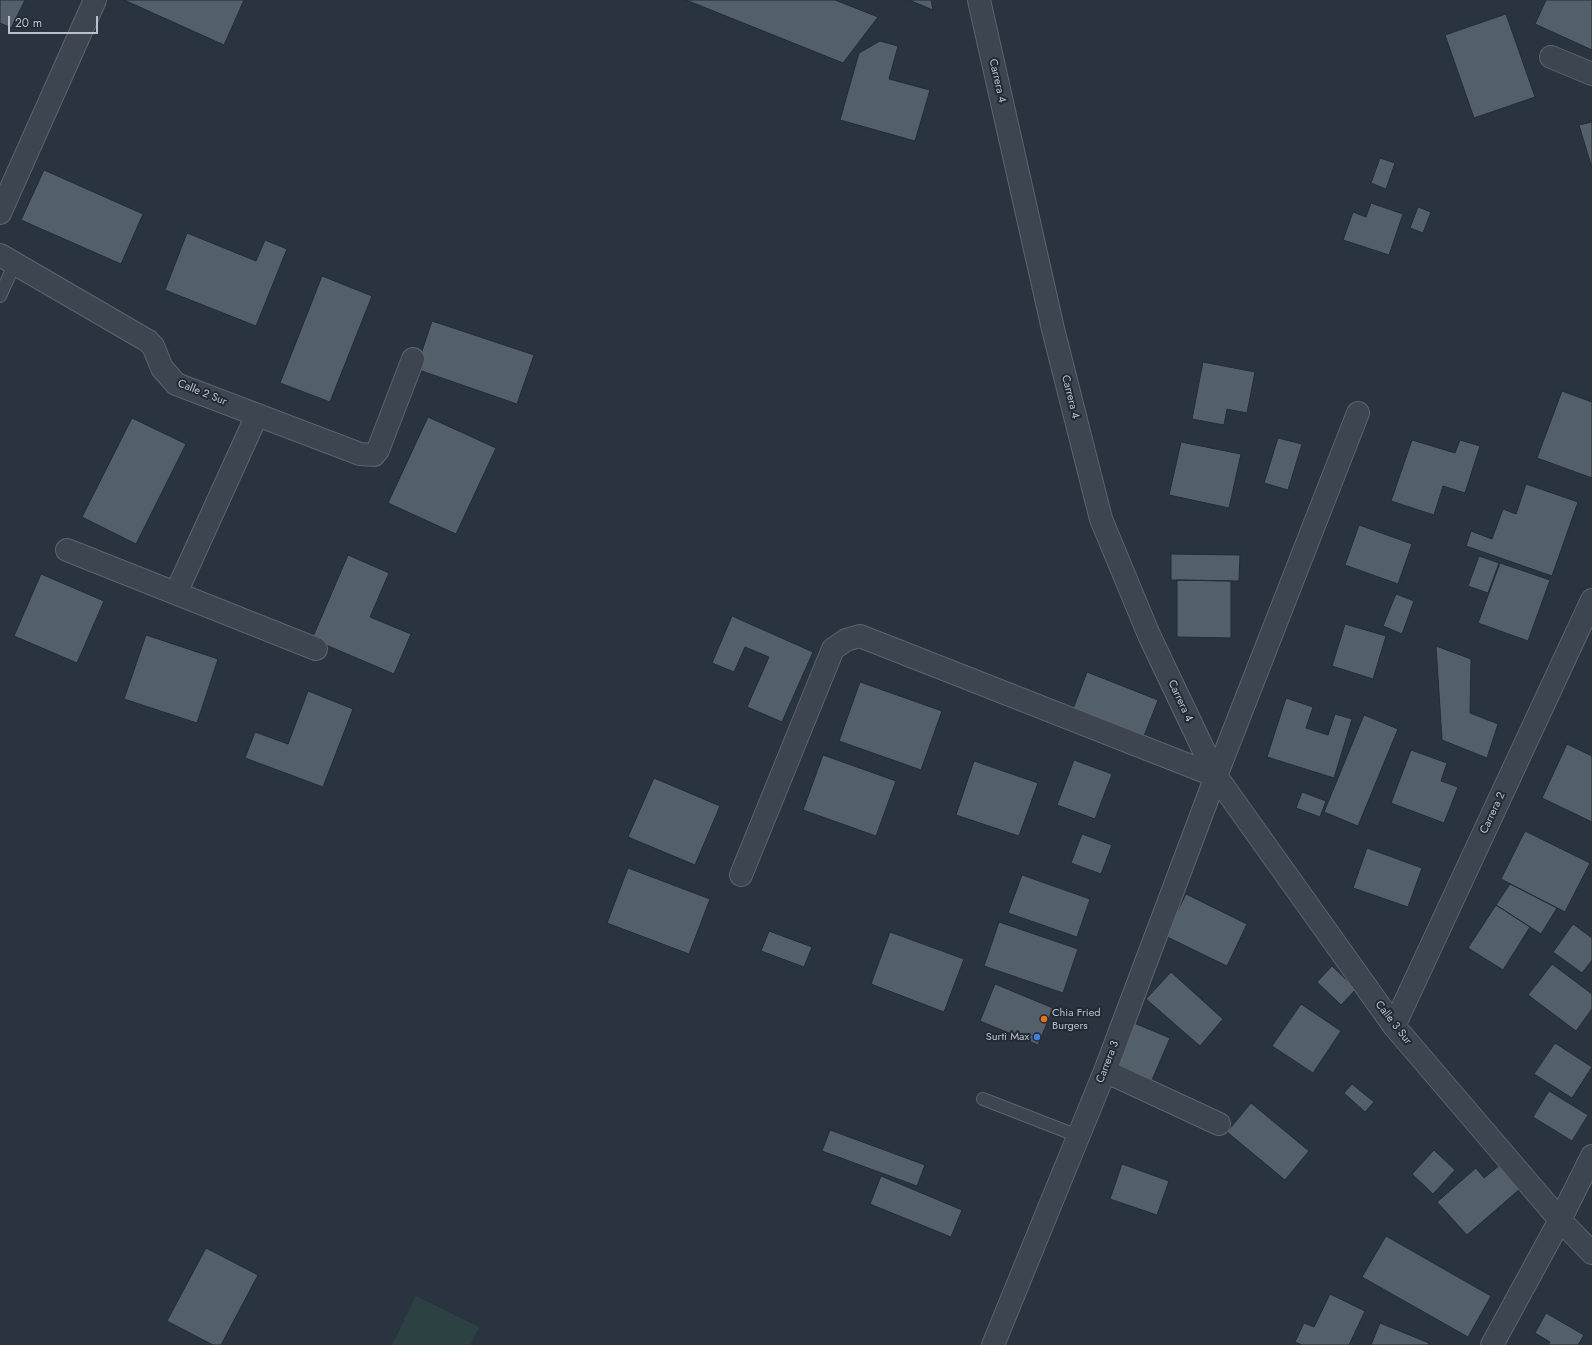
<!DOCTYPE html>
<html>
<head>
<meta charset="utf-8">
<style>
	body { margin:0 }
	#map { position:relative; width:1592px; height:1345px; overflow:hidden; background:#293440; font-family:Jost,sans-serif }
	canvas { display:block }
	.scale { position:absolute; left:8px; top:16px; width:90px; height:18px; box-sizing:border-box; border:2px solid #bac1ca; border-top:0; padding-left:5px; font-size:12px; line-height:14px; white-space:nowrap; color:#bac1ca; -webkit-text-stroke:3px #222b35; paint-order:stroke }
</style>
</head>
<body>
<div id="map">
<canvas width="1592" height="1345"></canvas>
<div class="scale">20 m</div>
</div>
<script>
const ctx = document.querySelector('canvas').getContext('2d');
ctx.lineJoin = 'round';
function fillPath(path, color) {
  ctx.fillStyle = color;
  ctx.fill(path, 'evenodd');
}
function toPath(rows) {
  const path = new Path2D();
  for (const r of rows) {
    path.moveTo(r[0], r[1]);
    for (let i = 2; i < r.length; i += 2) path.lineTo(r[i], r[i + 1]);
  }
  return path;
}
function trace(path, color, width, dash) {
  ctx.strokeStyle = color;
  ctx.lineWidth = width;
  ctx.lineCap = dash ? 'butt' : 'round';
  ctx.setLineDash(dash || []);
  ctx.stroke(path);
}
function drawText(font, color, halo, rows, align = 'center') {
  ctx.font = font + ' Jost,sans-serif';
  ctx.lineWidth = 4;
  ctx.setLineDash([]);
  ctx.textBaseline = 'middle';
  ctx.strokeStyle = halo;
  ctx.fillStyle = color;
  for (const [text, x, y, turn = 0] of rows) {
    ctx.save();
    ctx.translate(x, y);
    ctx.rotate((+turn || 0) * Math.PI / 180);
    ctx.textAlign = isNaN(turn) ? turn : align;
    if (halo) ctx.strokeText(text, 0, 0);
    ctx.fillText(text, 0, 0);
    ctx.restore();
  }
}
const green = toPath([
	[416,1296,479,1327,470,1345,392,1345]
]);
const building = toPath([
	[0,0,25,0,11,28,0,23,0,0],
	[124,0,244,0,224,45,124,0],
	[686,0,835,0,878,17,843,63,686,0],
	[909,0,931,0,933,10,909,0],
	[1546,0,1592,0,1592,50,1535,24,1546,0],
	[1506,14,1535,97,1474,118,1445,35,1506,14],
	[880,41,898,46,889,79,930,90,915,141,840,120,859,53,880,41],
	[1592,122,1592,165,1591,165,1579,125,1592,122],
	[1380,158,1395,163,1386,189,1371,183,1380,158],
	[44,170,143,214,121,264,21,220,44,170],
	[1371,203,1403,214,1389,255,1343,240,1353,212,1366,217,1371,203],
	[1418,207,1431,212,1423,233,1410,228,1418,207],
	[187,233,256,261,265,240,287,249,256,326,165,290,187,233],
	[322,276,372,296,330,402,280,383,322,276],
	[432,321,534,355,517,404,416,369,432,321],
	[1203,362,1255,372,1247,413,1227,409,1224,425,1192,419,1203,362],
	[1562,391,1592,402,1592,478,1537,458,1562,391],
	[428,417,496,448,456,534,388,503,428,417],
	[132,418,186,444,136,544,82,517,132,418],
	[1278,438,1302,444,1288,490,1264,483,1278,438],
	[1412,440,1455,453,1460,440,1480,446,1465,493,1443,486,1434,515,1391,501,1412,440],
	[1181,442,1241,454,1229,508,1169,495,1181,442],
	[1526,484,1578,502,1552,576,1466,546,1471,531,1492,539,1503,509,1516,514,1526,484],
	[1359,525,1412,544,1398,584,1345,565,1359,525],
	[1171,554,1240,555,1239,581,1171,580,1171,554],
	[348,555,389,573,370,617,411,634,394,674,312,639,348,555],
	[1479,556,1499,563,1488,593,1468,586,1479,556],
	[1500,563,1550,580,1528,641,1478,623,1500,563],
	[41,574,104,601,77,663,14,636,41,574],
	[1177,580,1231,581,1231,638,1177,637,1177,580],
	[1396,594,1414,601,1402,634,1383,626,1396,594],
	[732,616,813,652,782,722,747,707,769,657,745,647,734,672,712,663,732,616],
	[1345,624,1386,636,1373,679,1332,666,1345,624],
	[146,635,218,659,197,723,124,699,146,635],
	[1436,646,1471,659,1470,713,1498,724,1487,758,1442,740,1436,646],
	[1087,672,1158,700,1144,736,1073,709,1087,672],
	[860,682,942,711,921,770,839,741,860,682],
	[308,691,353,709,323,787,245,758,255,732,288,744,308,691],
	[1286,698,1313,707,1306,728,1328,735,1335,714,1352,719,1334,778,1267,757,1286,698],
	[1364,715,1398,729,1358,826,1324,812,1364,715],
	[1567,744,1592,756,1592,822,1542,798,1567,744],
	[1411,750,1447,763,1441,781,1458,787,1444,823,1391,803,1411,750],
	[823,755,896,781,876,836,803,810,823,755],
	[1074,760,1112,774,1095,819,1057,805,1074,760],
	[974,761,1038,783,1019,836,956,815,974,761],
	[654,778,720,806,695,865,628,837,654,778],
	[1302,792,1326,801,1320,817,1296,808,1302,792],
	[1525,831,1590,863,1565,912,1501,879,1525,831],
	[1082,834,1112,845,1101,874,1071,863,1082,834],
	[1367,848,1422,868,1408,907,1353,888,1367,848],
	[628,868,710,899,689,954,607,923,628,868],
	[1022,875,1090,899,1077,937,1008,913,1022,875],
	[1510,884,1557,908,1541,934,1496,905,1510,884],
	[1186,894,1247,924,1227,966,1165,936,1186,894],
	[1496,905,1530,927,1503,970,1468,948,1496,905],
	[999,922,1078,949,1063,993,984,966,999,922],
	[1573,924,1592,938,1592,960,1582,973,1553,952,1573,924],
	[769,931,812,947,804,967,761,951,769,931],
	[890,932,964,959,944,1012,871,984,890,932],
	[1552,964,1592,994,1592,1009,1576,1031,1528,995,1552,964],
	[1332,966,1356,989,1341,1005,1317,982,1332,966],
	[1171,972,1223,1019,1200,1046,1146,999,1171,972],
	[995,984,1053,1008,1038,1045,980,1021,995,984],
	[1301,1004,1341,1031,1313,1073,1272,1046,1301,1004],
	[1134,1023,1170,1038,1149,1087,1113,1073,1134,1023],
	[1555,1043,1592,1067,1572,1098,1534,1074,1555,1043],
	[1352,1084,1374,1102,1365,1112,1344,1093,1352,1084],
	[1549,1091,1588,1115,1572,1141,1533,1117,1549,1091],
	[1251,1103,1309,1151,1285,1180,1227,1132,1251,1103],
	[830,1130,925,1165,917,1186,822,1151,830,1130],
	[1434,1150,1455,1170,1433,1194,1412,1174,1434,1150],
	[1122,1164,1169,1181,1157,1215,1110,1199,1122,1164],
	[1500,1165,1521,1188,1467,1235,1437,1202,1476,1168,1484,1178,1500,1165],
	[881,1176,962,1210,951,1237,870,1204,881,1176],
	[1386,1236,1491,1296,1468,1337,1362,1277,1386,1236],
	[206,1248,258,1275,221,1345,213,1345,167,1321,206,1248],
	[1330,1294,1365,1311,1349,1345,1302,1345,1295,1342,1304,1323,1314,1327,1330,1294],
	[1546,1313,1584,1335,1578,1345,1548,1345,1550,1342,1535,1333,1546,1313],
	[1380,1323,1429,1343,1428,1345,1371,1345,1380,1323]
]);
const service = toPath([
	[0,296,15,263],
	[983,1099,1078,1136]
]);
const minor = toPath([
	[979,0,1053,329,1101,519,1149,635,1216,776,1394,1026,1560,1220,1592,1253],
	[1551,57,1592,74],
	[0,213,95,0],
	[0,255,148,341,153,346,162,368,176,384,360,454,374,455,378,450,413,359],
	[67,550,316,649],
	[176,593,257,415],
	[741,875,833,649,846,640,860,636,1216,776],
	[1394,1026,1592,600],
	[1105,1071,1219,1124],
	[993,1345,1105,1071,1216,776,1358,413],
	[1492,1345,1560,1220,1592,1156]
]);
const markers = [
	[1044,1019,4,"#e8710a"],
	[1037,1037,4,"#3f7fe0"]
];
const streetNames = [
	["Carrera 4",997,81,77],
	["Calle 2 Sur",202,393,22],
	["Carrera 4",1070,397,76],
	["Carrera 4",1180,701,65],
	["Carrera 2",1493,813,-65],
	["Calle 3 Sur",1393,1023,52],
	["Carrera 3",1108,1062,-69]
];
const poiNames = [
	["Chia Fried",1052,1013],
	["Burgers",1052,1026],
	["Surti Max",1029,1037,"right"]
];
fillPath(green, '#2c4242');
fillPath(building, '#535f6a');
trace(building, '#242d37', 1);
trace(service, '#5b646d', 14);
trace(minor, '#5b646d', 24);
trace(service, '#3d4650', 12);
trace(minor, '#3d4650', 22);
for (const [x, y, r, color] of markers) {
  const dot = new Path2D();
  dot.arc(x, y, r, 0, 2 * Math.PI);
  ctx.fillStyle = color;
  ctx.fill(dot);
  trace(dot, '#222b35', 1.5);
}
drawText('11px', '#bac1ca', '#222b35', streetNames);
drawText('11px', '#bac1ca', '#222b35', poiNames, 'left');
</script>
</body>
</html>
